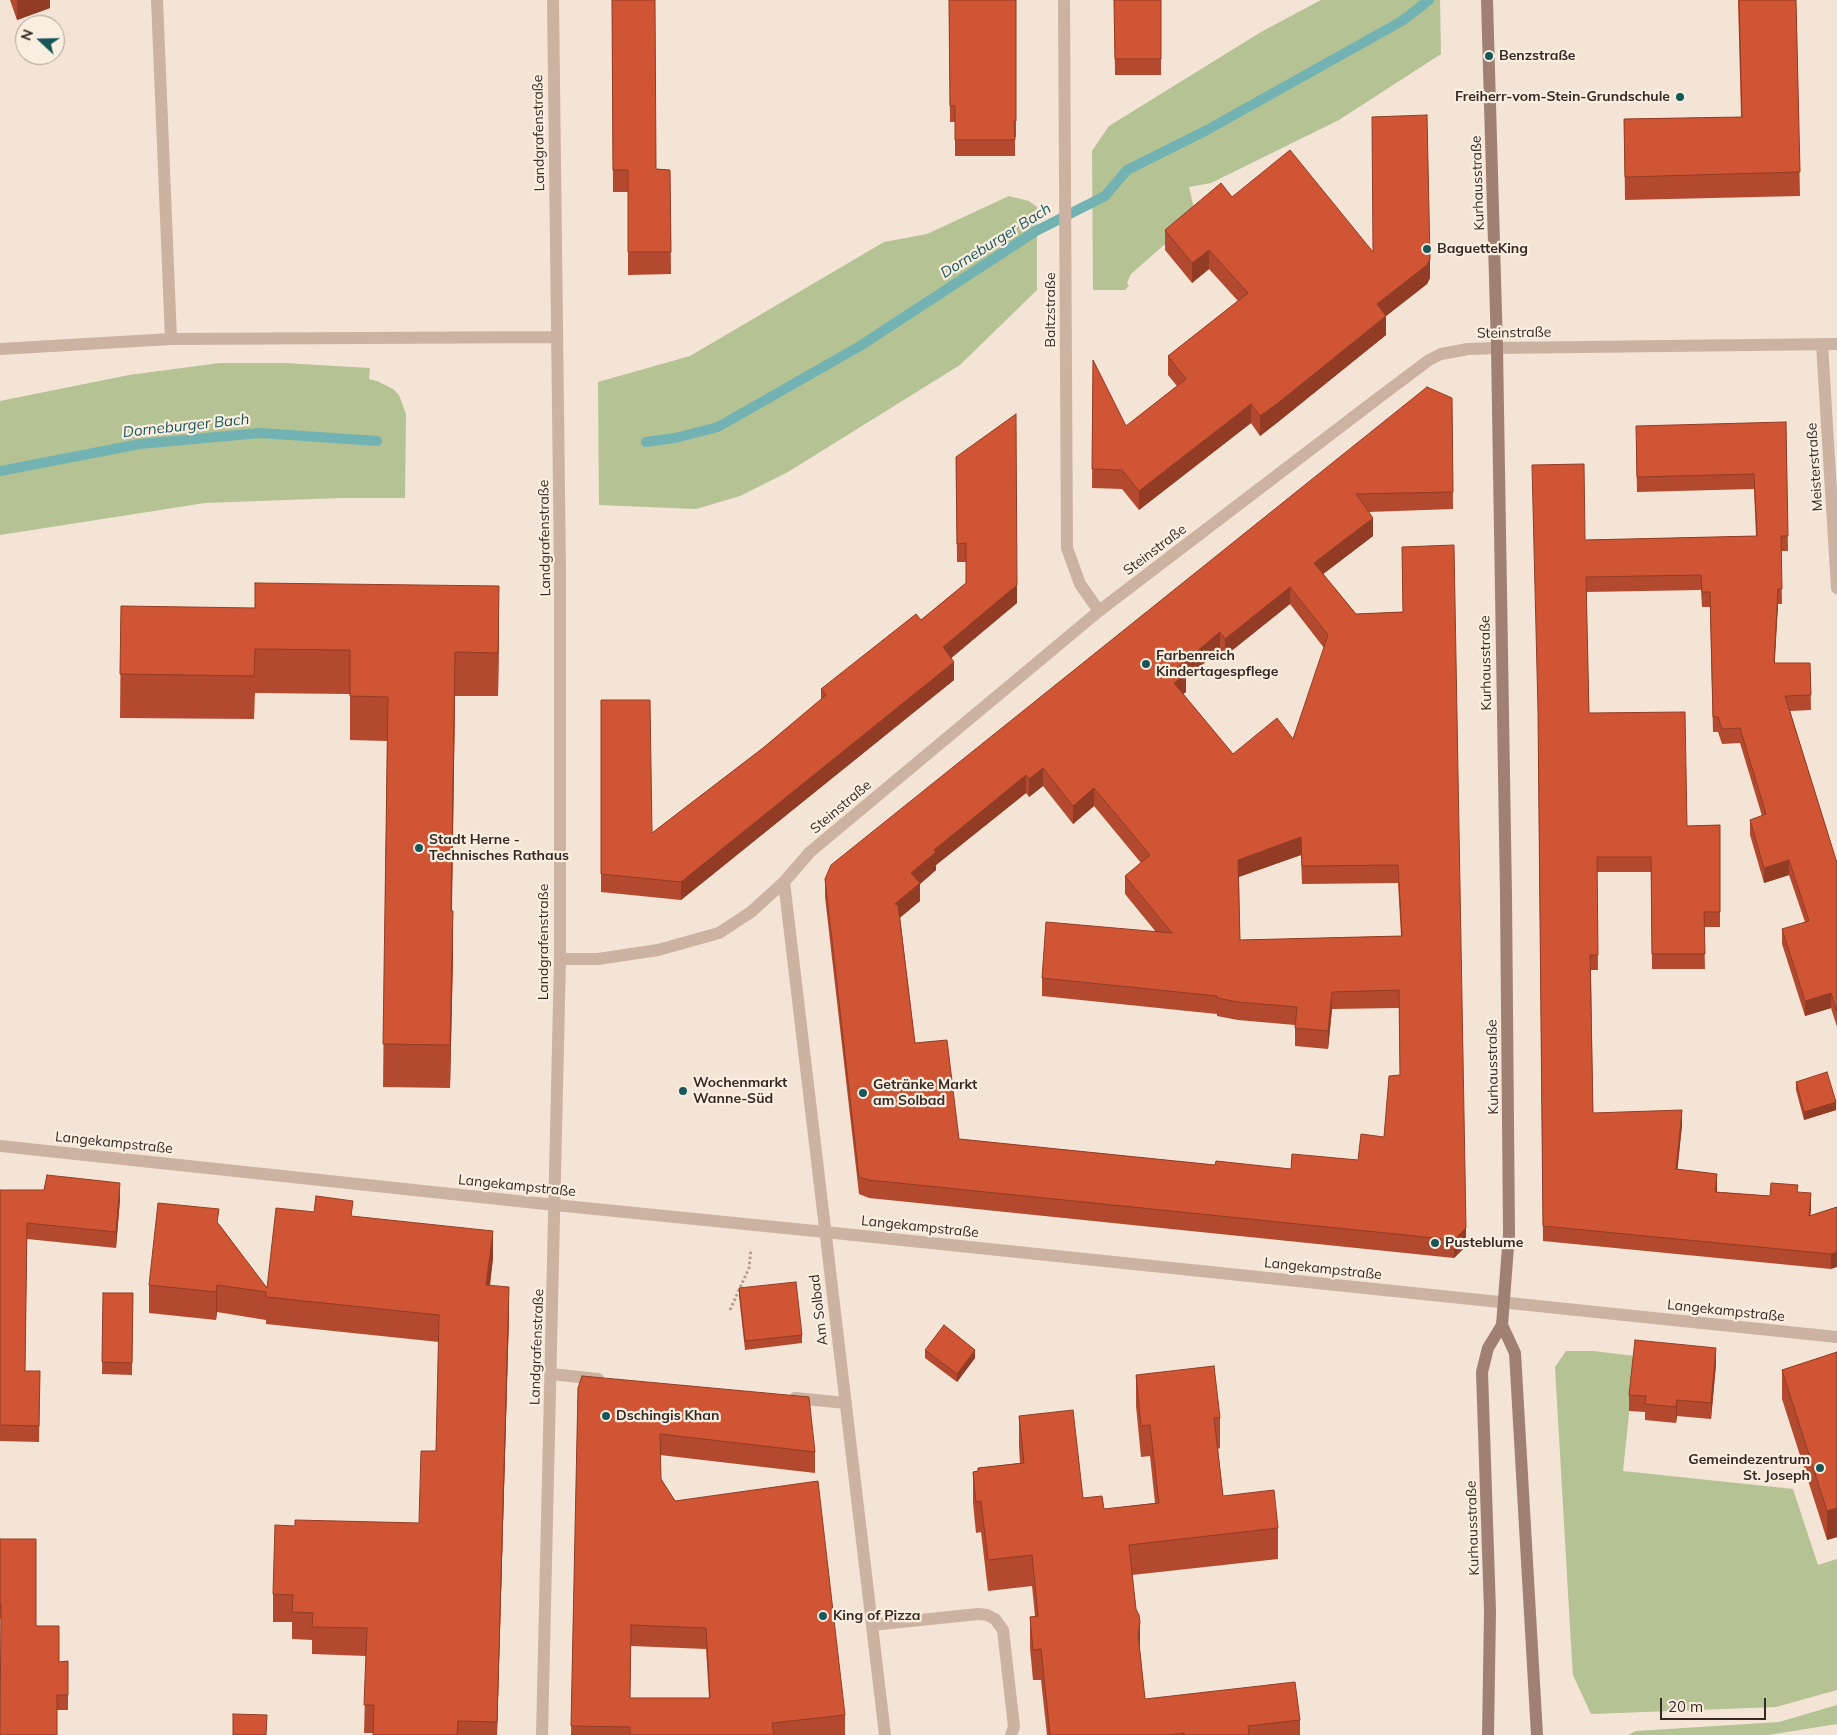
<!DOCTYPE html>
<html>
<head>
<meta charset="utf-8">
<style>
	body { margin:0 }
	#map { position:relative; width:1837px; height:1735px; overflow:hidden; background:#f3e4d5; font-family:Mulish,sans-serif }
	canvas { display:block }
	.north { position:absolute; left:15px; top:15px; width:50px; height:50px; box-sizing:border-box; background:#faeee1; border:1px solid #ab9f95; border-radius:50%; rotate:291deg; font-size:14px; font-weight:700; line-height:20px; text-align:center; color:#352924 }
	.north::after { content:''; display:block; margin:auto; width:18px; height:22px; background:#175759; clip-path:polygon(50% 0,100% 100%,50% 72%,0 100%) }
	.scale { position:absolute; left:1660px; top:1698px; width:106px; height:22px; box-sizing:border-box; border:2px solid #352924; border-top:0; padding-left:6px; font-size:15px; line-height:18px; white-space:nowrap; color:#352924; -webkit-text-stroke:4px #faeee1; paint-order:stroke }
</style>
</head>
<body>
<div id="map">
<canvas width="1837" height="1735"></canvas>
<div class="north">N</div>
<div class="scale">20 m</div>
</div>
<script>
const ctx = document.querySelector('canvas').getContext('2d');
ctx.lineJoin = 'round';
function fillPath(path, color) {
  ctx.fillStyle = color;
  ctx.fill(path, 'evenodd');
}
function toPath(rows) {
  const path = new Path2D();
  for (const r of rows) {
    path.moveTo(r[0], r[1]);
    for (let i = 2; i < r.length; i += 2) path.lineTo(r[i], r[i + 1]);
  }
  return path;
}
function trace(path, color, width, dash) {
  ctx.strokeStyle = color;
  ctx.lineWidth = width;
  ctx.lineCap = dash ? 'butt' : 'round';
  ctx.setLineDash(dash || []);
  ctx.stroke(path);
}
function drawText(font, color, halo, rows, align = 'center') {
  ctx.font = font + ' Mulish,sans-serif';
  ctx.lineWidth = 4.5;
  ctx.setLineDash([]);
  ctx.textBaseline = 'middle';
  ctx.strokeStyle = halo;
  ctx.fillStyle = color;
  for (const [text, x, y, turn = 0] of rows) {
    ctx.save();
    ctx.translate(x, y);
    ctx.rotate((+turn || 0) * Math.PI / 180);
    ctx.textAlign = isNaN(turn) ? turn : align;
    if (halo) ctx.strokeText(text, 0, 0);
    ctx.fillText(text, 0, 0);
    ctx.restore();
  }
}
const green = toPath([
	[1321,0,1440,0,1441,54,1339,120,1211,183,1189,187,1196,217,1131,274,1127,283,1129,286,1125,290,1093,290,1092,151,1109,126,1261,32],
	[1009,196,1029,201,1037,207,1037,290,960,365,788,472,740,496,696,509,599,505,598,382,690,356,884,242,927,234],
	[220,363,284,363,370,368,369,379,377,381,393,389,399,395,406,414,405,498,340,498,205,503,0,535,0,401,129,375],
	[1566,1351,1593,1351,1635,1356,1623,1471,1793,1489,1818,1565,1837,1559,1837,1690,1776,1707,1591,1714,1573,1675,1572,1662,1555,1367],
	[1837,1705,1837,1724,1768,1735,1628,1735,1636,1731,1779,1722]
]);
const stream = toPath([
	[646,442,675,438,718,427,860,346,1036,231,1105,196,1127,170,1207,130,1402,21,1429,0],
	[0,471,140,444,260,433,377,441]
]);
const path = toPath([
	[730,1310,749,1268,751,1249]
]);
const lane = toPath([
	[157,0,171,339],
	[872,1625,978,1614,987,1615,995,1619,1003,1630,1014,1727,1011,1735]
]);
const street = toPath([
	[1064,0,1067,548,1080,584,1099,611],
	[1822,344,1837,588],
	[0,349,171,339,557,337],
	[784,882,885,1735],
	[560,959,598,959,658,950,719,933,751,912,784,882,810,852,1099,611,1377,399,1429,360,1441,354,1468,349,1497,348,1837,344],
	[0,1146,555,1205,825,1232,1837,1337],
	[551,1374,598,1379],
	[795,1398,846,1403],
	[542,1735,560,959,560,573,553,0]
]);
const secondary = toPath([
	[1487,0,1497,348,1506,896,1509,1234,1502,1325,1488,1348,1482,1372,1490,1611,1488,1735],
	[1502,1325,1515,1353,1537,1735]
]);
const wall = toPath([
	[10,0,50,0,50,8,17,20],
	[612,0,656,169,670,170,671,274,628,275,628,192,613,192],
	[949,0,1016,0,1016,137,1015,137,1015,156,955,156,955,122,950,122],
	[1114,0,1161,0,1161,75,1115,75],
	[1738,0,1796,0,1800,196,1625,200,1624,119,1741,117],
	[1232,197,1372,252,1430,278,1427,284,1386,316,1386,335,1278,422,1260,436,1251,423,1139,510,1122,489,1092,488,1093,360,1126,426,1177,386,1168,375,1168,356,1238,301,1209,269,1192,283,1165,250,1165,230],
	[1452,398,1453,509,1368,512,1373,536,1323,574,1356,614,1403,612,1402,547,1466,1246,1454,1258,869,1198,859,1194,825,897,825,879],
	[1290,604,1324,648,1293,739,1233,754,1183,694,1186,692,1186,678,1220,650,1225,656],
	[1043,786,1073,824,1094,806,1141,863,1125,876,1125,894,1156,932,1042,978,1042,996,1217,1014,1217,1016,1238,1020,1295,1025,1295,1046,1328,1049,1332,1009,1399,1008,1400,1075,1384,1137,1358,1160,1291,1169,1215,1165,959,1139,915,1043,900,917,920,901,920,884,936,870,936,865,1026,793,1029,797],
	[1301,855,1302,884,1398,883,1401,936,1240,940,1239,877],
	[1786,422,1788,551,1781,551,1782,604,1778,604,1774,663,1810,663,1811,710,1790,711,1837,863,1837,1027,1831,1008,1805,1016,1782,944,1782,929,1805,922,1789,875,1764,883,1750,835,1750,820,1762,816,1740,743,1722,744,1718,732,1713,732,1710,607,1702,607,1701,590,1586,592,1589,713,1687,826,1720,825,1720,927,1704,927,1705,969,1652,969,1651,872,1597,872,1598,970,1591,970,1593,1113,1682,1125,1677,1170,1717,1189,1717,1192,1770,1196,1798,1192,1811,1209,1810,1216,1837,1207,1831,1269,1543,1241,1538,726,1585,540,1756,536,1754,489,1637,492,1636,441],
	[956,457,1017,603,951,658,954,680,681,900,601,892,601,700,652,833,763,748,821,700,821,689,921,620,966,583,966,562,957,562],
	[121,606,499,630,498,696,455,696,452,911,453,955,450,1088,383,1087,387,741,350,740,350,694,255,693,254,719,120,718],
	[1796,1082,1836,1110,1804,1120,1796,1090],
	[0,1190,120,1199,116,1248,27,1239,25,1371,40,1371,39,1442,0,1441],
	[314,1212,353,1216,493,1258,490,1286,509,1314,497,1735,373,1735,373,1733,364,1733,366,1656,312,1654,312,1640,292,1639,292,1622,273,1622,273,1594,295,1526,419,1523,436,1451,439,1342,266,1324,266,1320,217,1312,216,1320,149,1313,149,1285,219,1224,267,1288],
	[739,1288,802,1335,802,1343,745,1350,739,1296],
	[103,1293,133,1293,132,1375,102,1374],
	[925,1350,975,1358,957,1382,925,1358],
	[1837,1352,1837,1537,1827,1540,1782,1399,1782,1370],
	[1716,1364,1711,1419,1677,1416,1676,1423,1645,1420,1645,1412,1629,1411,1629,1395],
	[1136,1375,1220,1418,1220,1448,1218,1449,1223,1496,1278,1528,1278,1559,1132,1575,1145,1699,1300,1720,1300,1735,1047,1735,1041,1680,1033,1680,1030,1648,1030,1617,1035,1616,1032,1586,988,1591,981,1532,976,1533,973,1503,973,1472,978,1471,978,1468,1020,1463,1019,1447,1019,1416,1083,1498,1104,1509,1155,1503,1150,1456,1141,1457,1136,1406],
	[578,1388,815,1452,815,1473,660,1455,661,1479,675,1501,845,1715,845,1735,571,1735],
	[631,1646,706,1649,709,1698,630,1698],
	[0,1539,36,1626,59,1662,68,1661,68,1710,57,1710,1,1727,1,1619,0,1619]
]);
const shadedWall = toPath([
	[17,0,50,0,50,8,17,20],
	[1209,250,1209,269,1192,283,1192,263],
	[1430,259,1430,278,1427,284,1377,323,1377,304],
	[1386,316,1386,335,1278,422,1260,436,1260,416],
	[1251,404,1251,423,1139,510,1139,491],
	[1373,518,1373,536,1314,581,1314,563],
	[1017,585,1017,603,943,665,943,647],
	[499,586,499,630,498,696,498,653],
	[1290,587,1290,604,1225,656,1225,639],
	[1778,589,1778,604,1774,678,1774,663],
	[1220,632,1220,650,1186,678,1186,692,1174,701,1174,683,1179,666],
	[455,652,455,696,451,955,451,911],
	[954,662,954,680,681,900,681,882],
	[1043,768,1043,786,1029,797,1029,779],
	[1026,775,1026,793,936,865,936,870,920,884,920,901,895,922,895,904,911,873,934,850],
	[1094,788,1094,806,1073,824,1073,806],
	[1301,837,1301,855,1238,877,1238,860],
	[1789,860,1789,875,1764,883,1764,868],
	[453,911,453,955,450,1088,450,1045],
	[1332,992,1332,1009,1328,1049,1328,1031],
	[1831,993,1831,1008,1805,1016,1805,1001],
	[1836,1102,1836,1110,1804,1120,1804,1112],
	[1682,1110,1682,1125,1676,1185,1676,1169],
	[1717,1174,1717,1189,1715,1207,1715,1192],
	[120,1183,120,1199,116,1248,116,1232],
	[1811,1193,1811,1209,1809,1231,1809,1216],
	[1466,1228,1466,1246,1454,1258,1454,1240],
	[493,1231,493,1258,486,1313,486,1285],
	[1837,1252,1837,1267,1831,1269,1831,1254],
	[217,1285,217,1312,216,1320,216,1292],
	[509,1287,509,1314,497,1735,497,1722],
	[1716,1348,1716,1364,1711,1419,1711,1403],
	[975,1350,975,1358,957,1382,957,1374],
	[1677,1400,1677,1416,1676,1423,1676,1407],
	[1837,1508,1837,1537,1827,1540,1827,1511],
	[1140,1622,1140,1653,1138,1665,1138,1634]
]);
const building = toPath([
	[612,0,655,0,656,169,670,170,671,252,628,252,628,170,613,170,612,0],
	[949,0,1016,0,1016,121,1014,121,1015,140,955,140,955,106,950,106,949,0],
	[1114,0,1161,0,1161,59,1115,59,1114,0],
	[1739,0,1796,0,1800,172,1625,177,1624,119,1742,117,1739,0],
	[1427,115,1430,259,1427,265,1377,304,1386,316,1278,403,1260,416,1251,404,1139,491,1122,470,1092,469,1093,360,1126,426,1186,379,1168,356,1248,293,1209,250,1192,263,1165,230,1221,183,1232,197,1290,150,1373,252,1372,117,1427,115],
	[1427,387,1452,398,1453,492,1356,494,1373,518,1314,563,1356,614,1403,612,1402,547,1454,545,1466,1228,1454,1240,869,1180,859,1177,825,879,831,865,1427,387],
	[1290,587,1328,635,1293,739,1277,718,1233,754,1174,683,1186,674,1179,666,1220,632,1225,639,1290,587],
	[1043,768,1073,806,1094,788,1150,855,1125,876,1172,933,1046,922,1042,978,1217,996,1217,998,1238,1002,1297,1007,1295,1028,1328,1031,1332,992,1399,990,1400,1075,1389,1076,1384,1137,1361,1134,1358,1160,1292,1154,1291,1169,1216,1161,1215,1165,959,1139,947,1040,915,1043,898,905,895,904,920,883,911,873,936,852,934,850,1026,775,1029,779,1043,768],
	[1301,837,1302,866,1398,865,1402,936,1240,940,1238,860,1301,837],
	[1016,414,1017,585,943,647,954,662,681,882,601,874,601,700,650,700,652,833,763,748,826,695,821,689,916,614,921,620,966,583,966,543,957,544,956,457,1016,414],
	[1786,422,1788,536,1781,536,1782,589,1778,589,1774,663,1810,663,1811,695,1785,696,1837,863,1837,1012,1831,993,1805,1001,1782,929,1809,921,1789,860,1764,868,1750,820,1766,814,1740,728,1722,729,1718,717,1713,717,1710,592,1702,592,1701,575,1586,577,1589,713,1685,712,1687,826,1720,825,1720,912,1704,912,1705,954,1652,954,1651,857,1597,857,1598,955,1590,955,1593,1113,1682,1110,1676,1169,1717,1174,1715,1192,1770,1196,1771,1183,1798,1185,1797,1192,1811,1193,1809,1216,1837,1207,1837,1252,1831,1254,1543,1226,1538,711,1532,465,1584,464,1585,540,1757,536,1754,474,1637,477,1636,426,1786,422],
	[255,583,499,586,498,653,455,652,451,911,453,911,450,1045,383,1044,388,697,350,696,350,650,255,649,254,676,120,674,121,606,255,608,255,583],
	[1827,1072,1836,1102,1804,1112,1796,1082,1827,1072],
	[47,1175,120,1183,116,1232,27,1223,25,1371,40,1371,39,1426,0,1425,0,1190,44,1190,47,1175],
	[316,1196,353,1201,351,1216,493,1231,486,1285,509,1287,497,1722,458,1721,457,1735,373,1735,374,1705,364,1705,367,1628,312,1627,313,1613,292,1612,293,1595,273,1594,275,1525,295,1526,295,1520,419,1523,421,1451,436,1451,439,1315,266,1297,266,1292,217,1285,216,1292,149,1285,158,1203,219,1209,217,1222,267,1288,276,1208,314,1212,316,1196],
	[796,1282,802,1335,745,1341,739,1288,796,1282],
	[103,1293,133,1293,132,1363,102,1362,103,1293],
	[944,1325,975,1350,957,1374,925,1350,944,1325],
	[1635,1340,1716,1348,1711,1403,1677,1400,1676,1407,1645,1404,1646,1396,1629,1395,1635,1340],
	[1837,1352,1837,1508,1827,1511,1782,1370,1837,1352],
	[1214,1366,1220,1418,1214,1418,1223,1496,1274,1490,1278,1528,1129,1545,1136,1609,1139,1615,1140,1622,1138,1634,1145,1699,1295,1682,1300,1720,1248,1726,1249,1735,1184,1735,1184,1733,1168,1735,1050,1735,1041,1649,1033,1650,1030,1617,1038,1616,1032,1555,988,1560,981,1501,976,1502,973,1472,978,1471,978,1468,1024,1463,1019,1416,1073,1410,1083,1498,1102,1496,1104,1509,1159,1503,1150,1425,1141,1426,1136,1375,1214,1366],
	[582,1376,809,1397,815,1452,660,1434,661,1479,675,1501,818,1481,845,1715,772,1723,774,1735,630,1735,630,1727,571,1726,578,1388,582,1376],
	[631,1625,706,1628,710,1698,630,1698,631,1625],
	[0,1539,36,1539,36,1626,59,1626,59,1662,68,1661,68,1695,57,1695,57,1735,0,1735,1,1604,0,1604,0,1539],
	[233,1714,267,1715,266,1735,233,1735,233,1714]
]);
const markers = [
	[1489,56,5,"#175759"],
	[1680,97,5,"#175759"],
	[1427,249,5,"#175759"],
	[1146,664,5,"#175759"],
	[419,848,5,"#175759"],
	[683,1091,5,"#175759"],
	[863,1093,5,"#175759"],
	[1435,1243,5,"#175759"],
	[606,1416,5,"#175759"],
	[1820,1468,5,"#175759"],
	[823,1616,5,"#175759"]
];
const poiNames = [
	["Benzstraße",1499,56],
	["Freiherr-vom-Stein-Grundschule",1670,97,"right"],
	["BaguetteKing",1437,249],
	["Farbenreich",1156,656],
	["Kindertagespflege",1156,672],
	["Stadt Herne -",429,840],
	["Technisches Rathaus",429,856],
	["Wochenmarkt",693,1083],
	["Wanne-Süd",693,1099],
	["Getränke Markt",873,1085],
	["am Solbad",873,1101],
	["Pusteblume",1445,1243],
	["Dschingis Khan",616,1416],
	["Gemeindezentrum",1810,1460,"right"],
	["St. Joseph",1810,1476,"right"],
	["King of Pizza",833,1616]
];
const streetNames = [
	["Landgrafenstraße",539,133,-91],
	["Kurhausstraße",1478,183,-92],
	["Baltzstraße",1051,310,-90],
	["Steinstraße",1514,333,-1],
	["Meisterstraße",1815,467,-94],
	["Landgrafenstraße",545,538,-91],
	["Steinstraße",1155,550,-37],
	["Kurhausstraße",1486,663,-91],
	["Steinstraße",841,807,-40],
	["Landgrafenstraße",544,942,-90],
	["Kurhausstraße",1493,1067,-91],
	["Langekampstraße",114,1143,6],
	["Langekampstraße",517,1186,6],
	["Langekampstraße",920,1227,6],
	["Langekampstraße",1323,1269,6],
	["Am Solbad",819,1310,-97],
	["Langekampstraße",1726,1311,6],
	["Landgrafenstraße",537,1347,-88],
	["Kurhausstraße",1473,1528,-92]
];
const waterNames = [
	["Dorneburger Bach",996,241,-32],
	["Dorneburger Bach",186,426,-6]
];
fillPath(green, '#b5c294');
trace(stream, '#72b2b2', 10);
trace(path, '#b79c8b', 3, [2.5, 2.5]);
trace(lane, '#cbb2a1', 12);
trace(street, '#cbb2a1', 12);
trace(secondary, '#9f8072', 12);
fillPath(wall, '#b3492e');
fillPath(shadedWall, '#923c25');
fillPath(building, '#d05535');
trace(building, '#923c25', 1);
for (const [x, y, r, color] of markers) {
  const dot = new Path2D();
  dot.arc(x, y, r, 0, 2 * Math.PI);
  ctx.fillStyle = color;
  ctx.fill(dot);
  trace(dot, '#faeee1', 2);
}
drawText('bold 14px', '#352924', '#faeee1', poiNames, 'left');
drawText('14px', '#352924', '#faeee1', streetNames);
drawText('italic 15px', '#175759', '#faeee1', waterNames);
</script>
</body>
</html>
